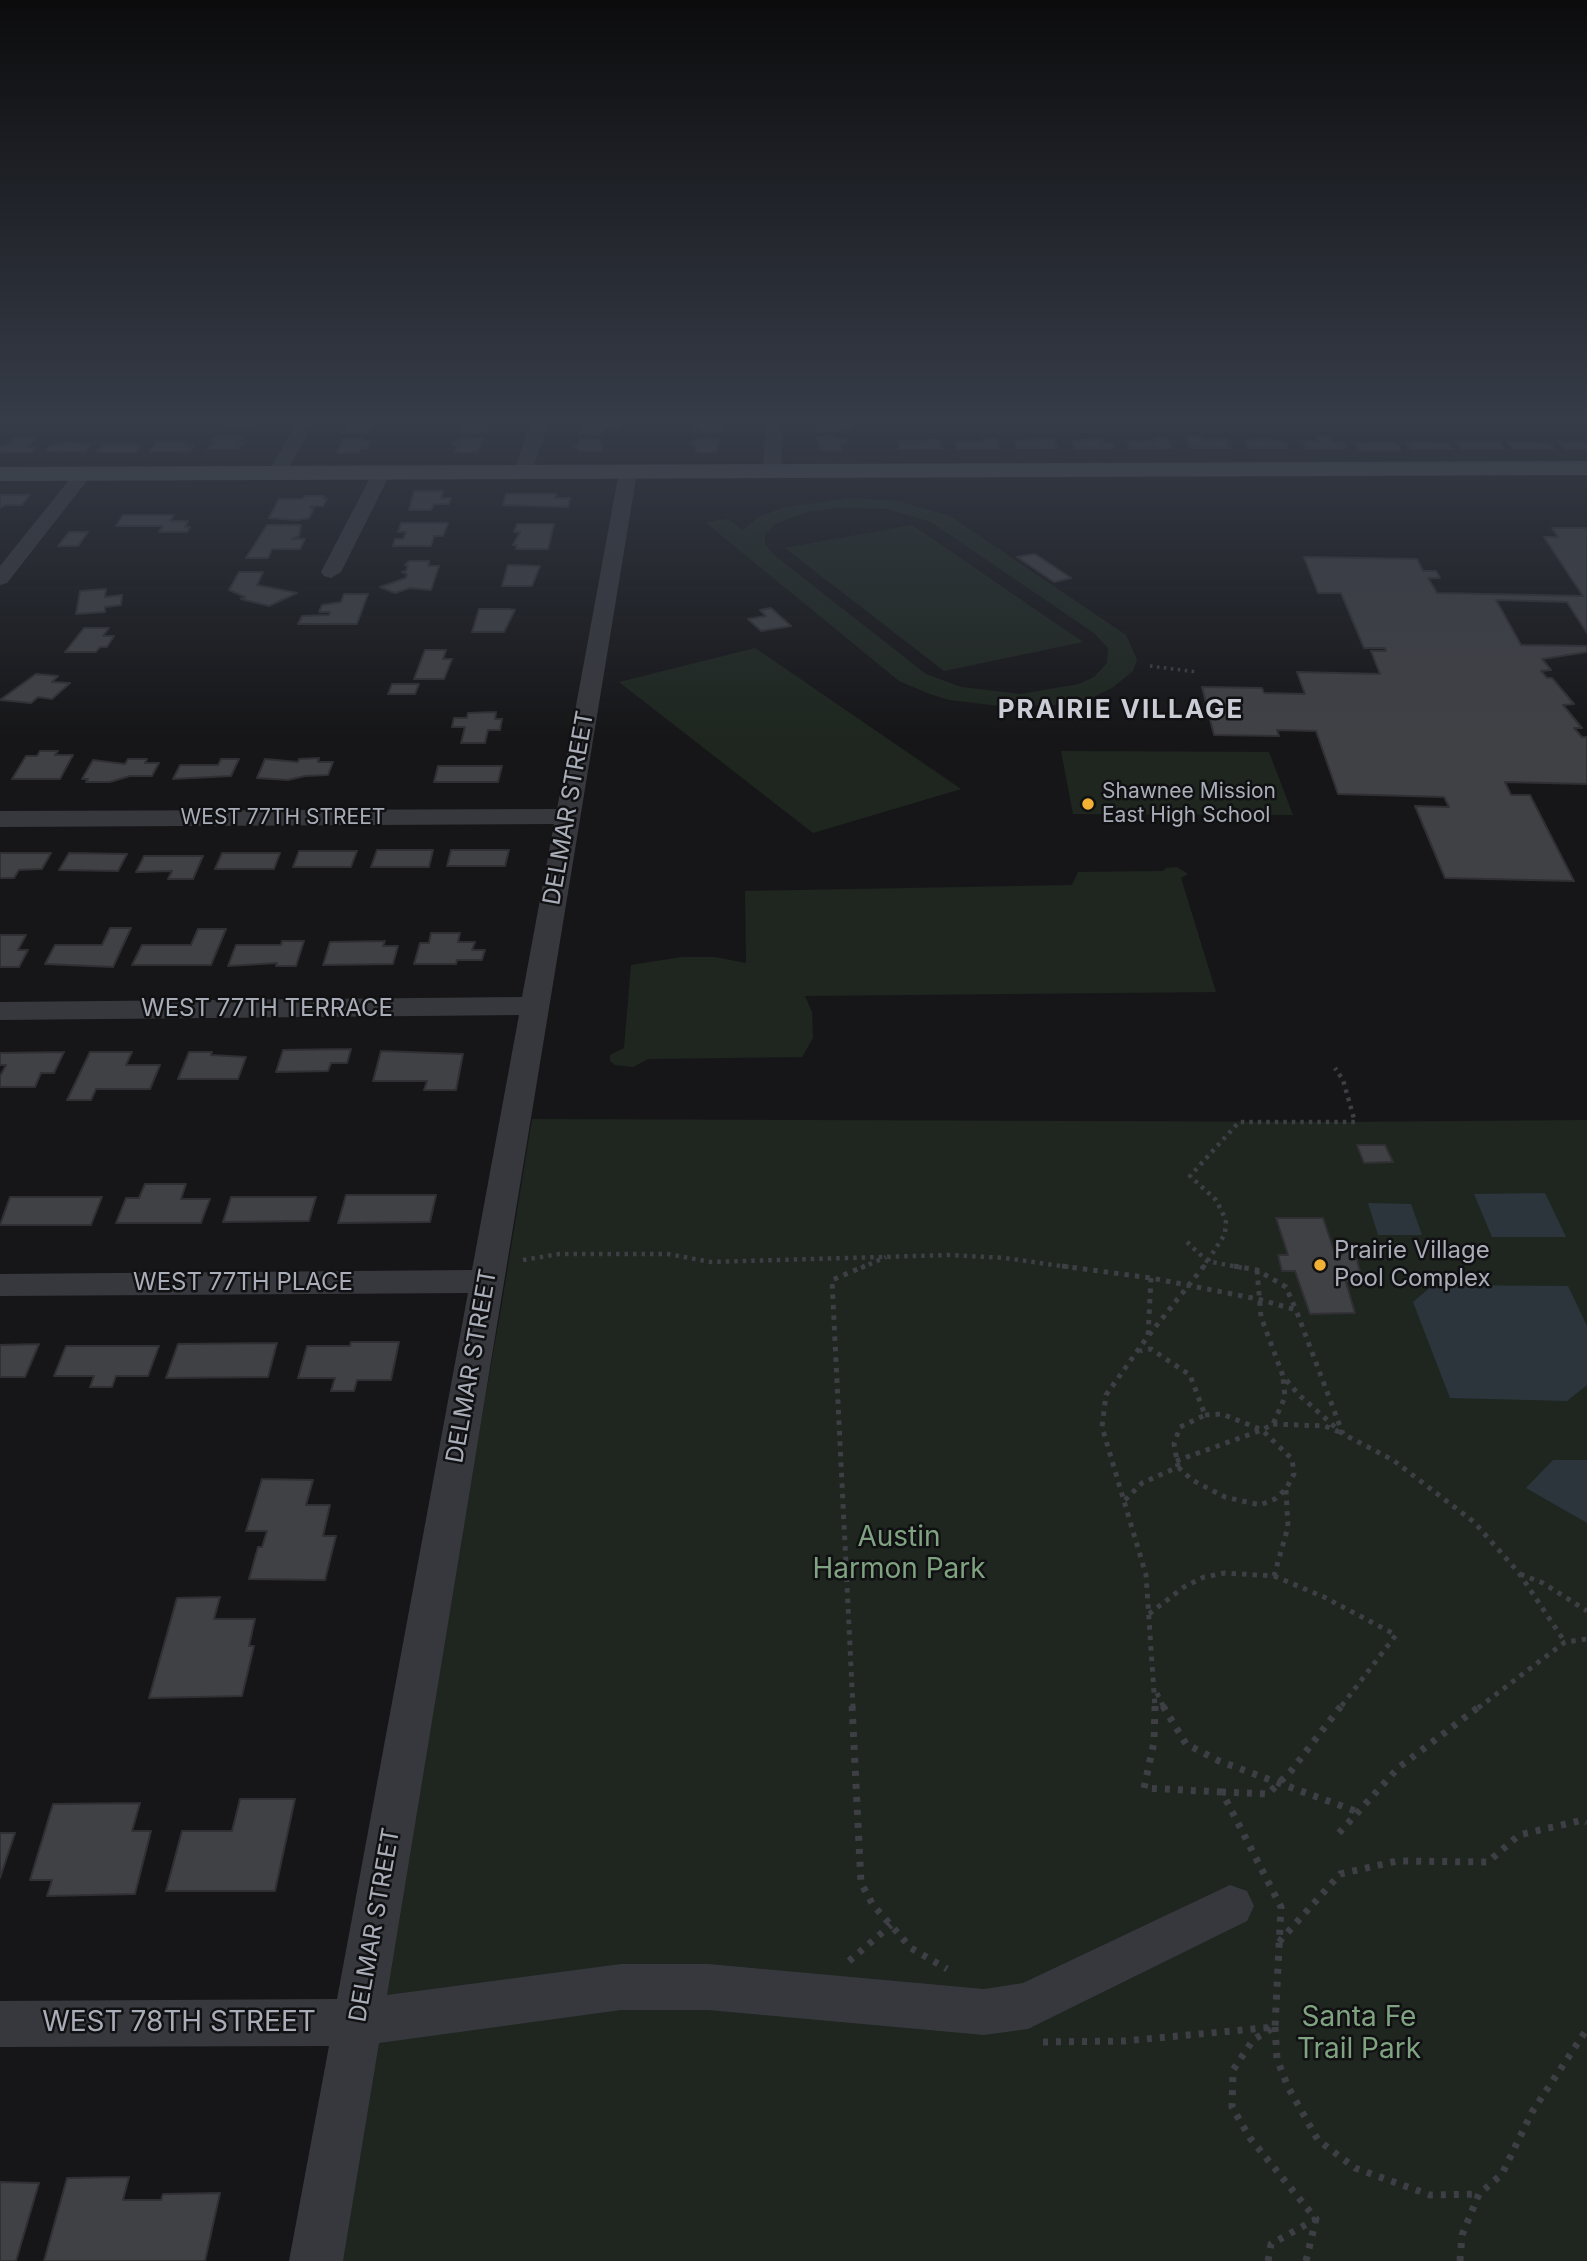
<!DOCTYPE html>
<html>
<head>
<meta charset="utf-8">
<style>
	body { margin:0 }
	canvas { display:block; background:#161618 }
</style>
</head>
<body>
<canvas width="1587" height="2261"></canvas>
<script>
const ctx = document.querySelector('canvas').getContext('2d');
ctx.lineJoin = 'round';
function fillPath(path, color) {
  ctx.fillStyle = color;
  ctx.fill(path, 'evenodd');
}
function toPath(rows) {
  const path = new Path2D();
  for (const r of rows) {
    path.moveTo(r[0], r[1]);
    for (let i = 2; i < r.length; i += 2) path.lineTo(r[i], r[i + 1]);
  }
  return path;
}
function trace(path, color, width, dash) {
  ctx.strokeStyle = color;
  ctx.lineWidth = width;
  ctx.lineCap = dash ? 'butt' : 'round';
  ctx.setLineDash(dash || []);
  ctx.stroke(path);
}
function drawText(font, color, halo, rows, align = 'center') {
  ctx.font = font + ' Inter,sans-serif';
  ctx.lineWidth = 5;
  ctx.setLineDash([]);
  ctx.textBaseline = 'middle';
  ctx.strokeStyle = halo;
  ctx.fillStyle = color;
  for (const [text, x, y, turn = 0] of rows) {
    ctx.save();
    ctx.translate(x, y);
    ctx.rotate((+turn || 0) * Math.PI / 180);
    ctx.textAlign = isNaN(turn) ? turn : align;
    if (halo) ctx.strokeText(text, 0, 0);
    ctx.fillText(text, 0, 0);
    ctx.restore();
  }
}
const green = toPath([
	[851,498,898,501,950,516,1126,635,1137,659,1133,671,1112,688,1093,697,1054,705,1000,706,949,700,930,694,899,681,705,522,728,519,743,530,758,517,785,507],
	[839,508,887,509,931,522,1094,633,1108,648,1107,663,1094,677,1079,684,1021,694,961,687,926,674,774,555,765,544,765,535,775,524,808,512],
	[912,525,1083,642,944,671,785,548],
	[755,648,961,789,813,833,619,682],
	[1061,751,1269,752,1293,815,1073,814],
	[1177,867,1188,874,1181,878,1216,992,805,996,812,1012,813,1038,802,1057,648,1059,633,1067,615,1065,610,1061,610,1055,624,1048,631,965,682,957,715,957,746,963,745,891,1072,885,1078,872,1163,871,1166,868],
	[532,1119,1343,1122,1587,1120,1587,2261,341,2261,378,2004,502,1303]
]);
const water = toPath([
	[1545,1193,1566,1237,1492,1237,1474,1194],
	[1368,1203,1411,1204,1422,1235,1378,1235],
	[1433,1285,1568,1286,1587,1326,1587,1385,1567,1401,1450,1398,1413,1302],
	[1553,1460,1587,1460,1587,1523,1526,1488]
]);
const building = toPath([
	[227,421,258,421,252,427,222,427,227,421],
	[350,421,367,421,376,423,365,433,343,433,350,421],
	[459,421,485,421,483,426,489,426,487,432,459,433,463,425,457,425,459,421],
	[585,421,609,421,608,423,621,423,619,428,604,428,602,434,580,434,585,421],
	[696,421,708,423,727,421,723,433,700,433,702,429,693,429,696,421],
	[818,421,854,423,853,430,816,432,818,421],
	[216,436,243,437,236,443,243,443,236,449,207,449,216,441,210,441,216,436],
	[833,436,834,439,846,439,847,443,840,444,842,450,821,450,817,437,833,436],
	[1186,436,1201,436,1203,440,1226,439,1231,448,1190,448,1186,436],
	[1316,436,1329,436,1333,443,1342,442,1346,448,1306,449,1302,441,1319,441,1316,436],
	[36,437,28,447,36,447,32,452,0,452,0,446,6,446,13,438,36,437],
	[467,438,484,438,477,452,455,452,458,445,451,445,454,441,467,438],
	[580,438,601,440,602,451,579,451,574,445,578,445,580,438],
	[698,438,719,439,716,452,696,452,697,446,691,446,692,441,698,438],
	[1154,438,1168,438,1172,448,1130,449,1127,441,1155,441,1154,438],
	[343,439,362,439,362,441,369,441,367,448,361,448,359,452,337,453,343,439],
	[983,439,997,439,999,448,957,449,956,442,983,442,983,439],
	[1044,439,1054,439,1057,448,1017,448,1015,441,1044,439],
	[1102,439,1103,443,1112,443,1114,448,1075,449,1072,441,1102,439],
	[1261,439,1285,442,1288,448,1248,448,1244,441,1261,439],
	[929,440,939,440,941,449,899,449,899,441,929,440],
	[69,442,91,444,85,452,46,451,51,445,69,442],
	[156,442,187,442,185,446,194,445,190,451,150,452,156,442],
	[1390,442,1396,443,1401,450,1360,450,1354,443,1390,442],
	[1405,442,1448,443,1453,449,1411,449,1405,442],
	[1456,442,1499,442,1504,449,1462,449,1456,442],
	[1507,442,1549,443,1554,449,1513,449,1507,442],
	[1558,442,1584,442,1587,449,1565,449,1558,442],
	[123,443,141,446,136,452,97,452,103,444,123,443],
	[414,491,443,491,441,498,451,498,449,504,434,504,431,510,409,510,414,491],
	[506,494,556,494,555,498,570,498,568,507,503,505,506,494],
	[0,495,30,495,22,505,5,505,0,508,0,495],
	[305,496,324,496,323,499,327,499,323,506,311,506,310,508,314,508,309,518,297,520,269,518,279,499,303,499,305,496],
	[123,515,174,515,170,521,188,521,185,527,190,527,187,532,159,532,163,526,116,526,123,515],
	[401,523,448,523,443,536,434,536,431,546,393,546,395,539,403,539,406,532,398,532,401,523],
	[517,524,554,524,548,549,516,549,517,545,513,545,520,532,514,532,517,524],
	[267,525,301,525,299,536,292,539,305,539,300,549,272,549,268,558,246,558,267,525],
	[1552,528,1587,528,1587,633,1567,602,1496,600,1521,645,1587,646,1587,652,1542,659,1551,670,1541,671,1547,678,1552,678,1574,704,1563,705,1582,728,1574,728,1582,737,1587,737,1587,784,1505,782,1511,795,1530,795,1574,881,1445,878,1415,806,1449,807,1444,797,1338,794,1316,731,1277,730,1279,736,1214,735,1202,687,1262,688,1264,693,1305,694,1297,672,1380,674,1371,651,1386,651,1385,648,1364,648,1341,593,1318,593,1304,557,1417,559,1423,571,1436,571,1440,578,1428,578,1437,593,1583,596,1544,537,1558,537,1552,528],
	[69,532,88,532,78,546,58,546,69,532],
	[1035,554,1071,578,1054,582,1017,557,1035,554],
	[409,561,429,561,428,566,439,566,431,590,410,588,395,593,380,587,406,578,407,574,402,572,406,571,408,566,405,565,409,561],
	[508,565,540,566,532,586,502,586,508,565],
	[239,572,263,572,257,585,297,593,269,606,241,599,245,597,229,590,239,572],
	[106,589,105,597,122,595,121,605,105,607,105,612,76,614,80,591,106,589],
	[344,594,368,594,357,624,298,624,302,616,329,615,330,612,319,612,322,605,341,602,344,594],
	[771,608,791,626,761,631,748,619,766,616,760,610,771,608],
	[479,609,509,609,515,610,504,632,472,632,479,609],
	[84,628,109,628,103,636,114,636,107,647,100,647,96,652,65,652,84,628],
	[425,650,446,650,443,659,452,659,444,679,414,679,425,650],
	[36,674,58,676,52,682,70,683,52,699,38,697,31,703,0,700,36,674],
	[392,684,419,684,415,694,388,694,392,684],
	[496,712,495,719,502,719,500,730,488,730,485,743,461,743,465,727,452,727,454,718,467,718,468,713,496,712],
	[40,751,58,751,55,755,73,755,60,779,12,779,26,756,37,756,40,751],
	[319,758,318,762,333,762,328,775,305,776,288,780,257,778,265,759,298,762,299,759,319,758],
	[128,759,147,759,145,763,159,763,152,776,130,776,110,782,86,782,88,779,82,779,93,760,125,764,128,759],
	[221,759,239,759,231,776,173,779,180,765,218,765,221,759],
	[438,766,502,766,498,782,434,782,438,766],
	[377,850,433,850,429,867,371,867,377,850],
	[451,850,509,850,505,866,447,866,451,850],
	[299,851,357,851,351,867,293,867,299,851],
	[0,853,51,853,42,869,19,870,14,878,0,878,0,853],
	[69,853,127,854,118,871,59,870,69,853],
	[222,853,280,853,274,869,215,869,222,853],
	[144,856,203,856,193,879,168,879,172,871,136,872,144,856],
	[110,928,131,928,113,967,45,964,55,945,102,945,110,928],
	[198,929,226,929,211,965,132,965,142,945,191,945,198,929],
	[431,933,460,933,458,942,475,942,472,950,485,950,482,960,457,960,456,964,414,964,420,943,429,943,431,933],
	[0,935,26,935,18,950,28,950,19,967,0,967,0,935],
	[282,941,304,941,296,966,276,966,277,963,228,966,236,945,281,945,282,941],
	[385,941,383,946,398,946,393,964,323,965,330,942,385,941],
	[351,1049,347,1063,331,1063,328,1071,276,1072,283,1050,351,1049],
	[381,1051,463,1054,456,1090,424,1090,427,1081,373,1081,381,1051],
	[64,1052,54,1073,41,1073,35,1087,0,1087,0,1076,6,1065,0,1065,0,1053,64,1052],
	[90,1052,132,1052,126,1065,160,1065,150,1089,96,1089,91,1100,67,1100,90,1052],
	[189,1052,212,1052,211,1055,246,1057,238,1079,178,1079,189,1052],
	[1357,1145,1385,1145,1393,1162,1364,1163,1357,1145],
	[145,1184,186,1184,181,1199,210,1199,201,1223,116,1223,126,1198,139,1198,145,1184],
	[346,1195,436,1195,430,1222,338,1223,346,1195],
	[10,1197,102,1197,91,1225,0,1225,10,1197],
	[231,1197,316,1197,309,1221,223,1222,231,1197],
	[1276,1218,1323,1218,1337,1259,1348,1248,1357,1260,1362,1280,1346,1282,1355,1313,1310,1314,1295,1271,1282,1271,1278,1255,1288,1255,1276,1218],
	[351,1342,399,1342,391,1380,357,1380,354,1391,331,1391,335,1378,298,1378,307,1346,350,1346,351,1342],
	[277,1343,268,1377,166,1378,178,1344,277,1343],
	[39,1344,25,1377,0,1377,0,1345,39,1344],
	[66,1346,159,1346,148,1376,116,1376,112,1387,90,1387,94,1376,54,1376,66,1346],
	[262,1479,313,1480,306,1505,330,1505,323,1536,336,1536,325,1580,249,1579,258,1547,262,1547,267,1531,246,1531,262,1479],
	[220,1597,214,1619,255,1619,249,1646,254,1646,242,1696,149,1698,177,1598,220,1597],
	[240,1799,295,1799,275,1891,166,1891,182,1831,232,1831,240,1799],
	[140,1803,132,1831,151,1831,135,1894,47,1896,52,1880,30,1880,53,1804,140,1803],
	[0,1833,15,1833,0,1878,0,1833],
	[129,2177,123,2200,161,2200,163,2194,220,2193,205,2261,44,2261,67,2178,129,2177],
	[0,2182,39,2183,16,2261,0,2261,0,2182]
]);
const pathFar3 = toPath([
	[1150,666,1197,672]
]);
const pathFar2 = toPath([
	[1187,1242,1207,1261,1243,1268],
	[523,1260,559,1254,668,1254,711,1262,950,1255,1005,1258,1075,1268],
	[861,1268,886,1257],
	[1203,1268,1225,1234,1226,1220,1216,1200,1190,1176,1239,1122,1355,1122,1343,1080,1335,1068]
]);
const pathFar1 = toPath([
	[1062,1266,1151,1278,1258,1299,1296,1310,1343,1434],
	[1234,1266,1257,1270,1286,1287,1296,1310],
	[1257,1270,1261,1317,1283,1376,1299,1395,1343,1434,1393,1460,1474,1522,1519,1573,1565,1642],
	[1151,1278,1148,1336,1106,1395,1102,1427,1146,1575,1155,1708],
	[1149,1335,1204,1266],
	[1205,1415,1222,1414,1262,1430,1273,1424,1285,1397,1283,1378],
	[1273,1424,1325,1426,1339,1432],
	[1176,1461,1262,1430,1292,1459,1294,1474,1286,1489,1275,1499,1260,1505,1225,1497,1192,1480,1178,1467],
	[1125,1500,1142,1483,1178,1467,1174,1444,1180,1427,1205,1415,1190,1375,1151,1349,1140,1351],
	[1520,1574,1543,1583,1587,1611],
	[1274,1576,1324,1597,1396,1635,1340,1708],
	[1149,1614,1184,1587,1204,1577,1225,1573,1274,1576,1288,1527,1286,1490],
	[1157,1693,1164,1708],
	[853,1708,832,1280,865,1266],
	[1478,1708,1565,1642,1587,1639]
]);
const path = toPath([
	[852,1706,861,1883,873,1905,911,1948,947,1969],
	[1155,1706,1154,1742,1144,1788,1222,1792],
	[1163,1706,1186,1744,1219,1761,1358,1812],
	[1339,1833,1398,1768,1480,1706],
	[1279,1942,1340,1874,1397,1861,1488,1862,1519,1835,1583,1820,1587,1822],
	[849,1961,891,1925],
	[1275,2027,1277,2059,1288,2087,1318,2140,1355,2168,1430,2195,1479,2194],
	[1043,2042,1124,2041,1275,2027,1281,1907,1222,1792,1268,1794,1291,1771,1341,1706],
	[1268,2261,1271,2244,1316,2219,1250,2138,1232,2107,1233,2070,1253,2040,1271,2029],
	[1306,2261,1316,2219],
	[1460,2261,1462,2235,1479,2194,1502,2174,1532,2112,1587,2029]
]);
const minor = toPath([
	[298,421,315,421,283,477,271,477,268,473,298,421],
	[531,421,549,421,532,472,523,477,514,472,531,421],
	[765,421,783,421,781,472,772,477,763,472,765,421],
	[382,467,391,472,341,572,331,578,324,576,321,572,373,472,382,467],
	[628,467,637,472,387,1995,621,1964,708,1964,984,1989,1023,1983,1230,1885,1247,1891,1254,1906,1247,1921,1028,2029,984,2035,708,2010,621,2010,379,2043,343,2261,289,2261,329,2046,0,2047,0,2001,337,1999,468,1293,0,1296,0,1274,472,1270,519,1015,0,1020,0,1002,522,997,554,824,0,827,0,811,557,809,619,472,628,467],
	[83,469,89,470,92,474,89,478,7,583,0,585,0,566,77,470,83,469]
]);
const major = toPath([
	[1587,461,1587,475,0,481,0,467,1587,461]
]);
const markers = [
	[1088,804,7,"#f2b134"],
	[1320,1265,7,"#f2b134"]
];
const farPoinames = [
	["Shawnee Mission",1102,792],
	["East High School",1102,816]
];
const farStreetnames = [
	["WEST 77TH STREET",283,818]
];
const streetNames = [
	["DELMAR STREET",569,808,-80],
	["WEST 77TH TERRACE",267,1009],
	["WEST 77TH PLACE",243,1283],
	["DELMAR STREET",472,1366,-80],
	["DELMAR STREET",375,1925,-80]
];
const poiNames = [
	["Prairie Village",1334,1251],
	["Pool Complex",1334,1279]
];
const farDistrictnames = [
	["PRAIRIE VILLAGE",1121,710]
];
const nearParknames = [
	["Austin",899,1538],
	["Harmon Park",899,1570],
	["Santa Fe",1359,2018],
	["Trail Park",1359,2050]
];
const nearStreetnames = [
	["WEST 78TH STREET",179,2023]
];
fillPath(green, '#1e261f');
fillPath(water, '#2c353c');
fillPath(building, '#404145');
trace(building, '#303034', 2);
trace(pathFar3, '#3d3f44', 3.5, [2.5, 4.5]);
trace(pathFar2, '#3d3f44', 4.5, [3.5, 5]);
trace(pathFar1, '#3d3f44', 5, [4.5, 6]);
trace(path, '#3d3f44', 7, [5, 8]);
fillPath(minor, '#37383d');
fillPath(major, '#53555c');
const sky = ctx.createLinearGradient(0, 0, 0, 737);
sky.addColorStop(0, '#0c0c0d');
sky.addColorStop(0.57, '#363c48');
sky.addColorStop(1, '#363c4800');
ctx.fillStyle = sky;
ctx.fillRect(0, 0, 1587, 737);
for (const [x, y, r, color] of markers) {
  const dot = new Path2D();
  dot.arc(x, y, r, 0, 2 * Math.PI);
  ctx.fillStyle = color;
  ctx.fill(dot);
  trace(dot, '#111113', 2.5);
}
drawText('21px', '#a8adb8', '#111113', farPoinames, 'left');
drawText('21px', '#a8adb8', '#111113', farStreetnames);
drawText('24px', '#a8adb8', '#111113', streetNames);
drawText('24px', '#a8adb8', '#111113', poiNames, 'left');
ctx.letterSpacing = '2px';
drawText('bold 26px', '#c9ccd4', '#111113', farDistrictnames);
ctx.letterSpacing = '0px';
drawText('28px', '#7fa381', '#111113', nearParknames);
drawText('28px', '#a8adb8', '#111113', nearStreetnames);
</script>
</body>
</html>
